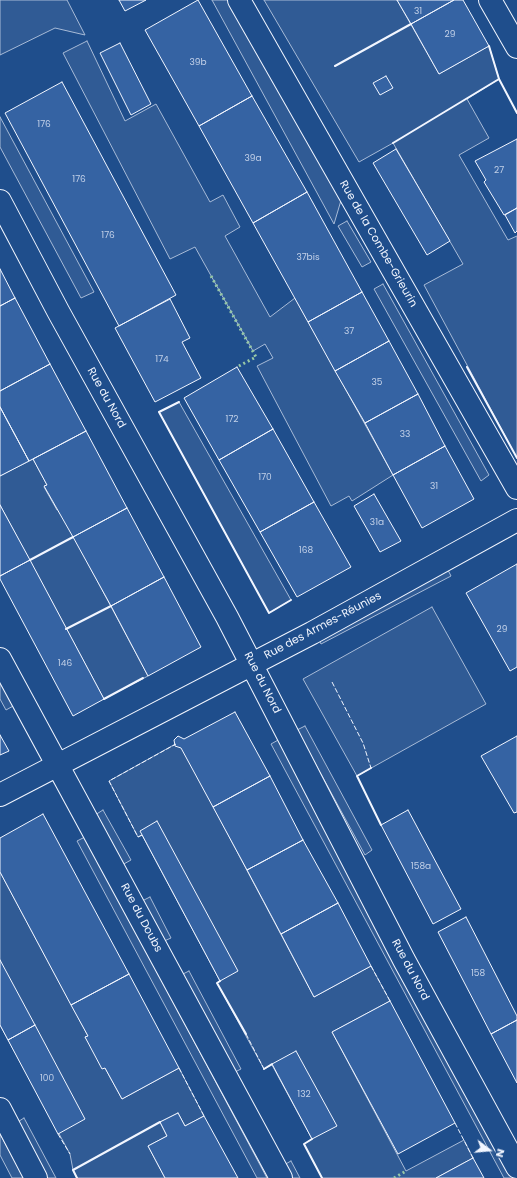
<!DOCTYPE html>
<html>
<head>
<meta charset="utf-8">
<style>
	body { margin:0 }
	#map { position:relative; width:517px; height:1178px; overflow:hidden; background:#1f4e8c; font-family:Poppins,sans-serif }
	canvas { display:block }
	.north { position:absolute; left:469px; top:1130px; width:40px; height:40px; -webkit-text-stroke:3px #1f4e8c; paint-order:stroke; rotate:106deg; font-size:11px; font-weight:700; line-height:16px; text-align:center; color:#f2f6ff }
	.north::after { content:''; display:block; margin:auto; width:14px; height:18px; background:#f2f6ff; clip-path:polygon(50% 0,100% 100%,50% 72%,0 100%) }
</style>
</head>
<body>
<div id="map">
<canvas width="517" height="1178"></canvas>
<div class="north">N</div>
</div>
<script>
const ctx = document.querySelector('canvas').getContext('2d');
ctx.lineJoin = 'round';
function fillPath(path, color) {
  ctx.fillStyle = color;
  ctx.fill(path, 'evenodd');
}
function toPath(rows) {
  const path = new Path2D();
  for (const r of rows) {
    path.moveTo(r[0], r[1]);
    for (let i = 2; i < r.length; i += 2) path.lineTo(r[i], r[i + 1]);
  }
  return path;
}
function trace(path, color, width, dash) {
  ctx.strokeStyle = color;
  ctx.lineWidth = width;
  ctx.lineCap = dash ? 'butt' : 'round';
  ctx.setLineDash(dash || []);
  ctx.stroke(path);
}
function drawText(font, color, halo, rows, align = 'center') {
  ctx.font = font + ' Poppins,sans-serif';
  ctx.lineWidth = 3;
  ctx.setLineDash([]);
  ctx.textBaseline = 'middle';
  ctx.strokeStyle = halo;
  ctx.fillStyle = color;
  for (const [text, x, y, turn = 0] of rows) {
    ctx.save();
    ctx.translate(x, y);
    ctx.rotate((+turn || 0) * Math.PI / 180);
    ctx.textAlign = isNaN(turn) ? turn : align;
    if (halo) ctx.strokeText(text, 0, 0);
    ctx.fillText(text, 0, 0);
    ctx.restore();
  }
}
const built = toPath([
	[0,0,67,0,85,35,55,28,0,55,0,0],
	[212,0,232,0,342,197,334,224,212,0],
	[264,0,397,0,439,74,489,46,499,79,467,99,489,138,459,155,508,240,517,236,517,458,424,285,463,264,393,143,359,162,264,0],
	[87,41,125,121,156,104,210,202,223,195,240,227,225,236,270,317,295,298,393,475,352,501,349,496,331,506,257,366,273,358,265,344,253,351,195,247,170,259,63,53,87,41],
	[0,117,94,292,81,298,0,147,0,117],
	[347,221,371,262,362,267,338,226,347,221],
	[383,284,489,475,481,481,374,289,383,284],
	[179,402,291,600,269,613,159,412,179,402],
	[33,459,47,485,44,487,57,510,59,509,148,676,104,699,0,505,0,476,33,459],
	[447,568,451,576,321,644,317,636,447,568],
	[432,607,486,704,357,776,303,679,432,607],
	[0,676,15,705,6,710,0,699,0,676],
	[305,726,372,850,365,855,297,730,305,726],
	[280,739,516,1178,504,1178,271,744,280,739],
	[179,742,314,997,371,966,390,1001,332,1032,406,1171,464,1140,473,1158,436,1178,322,1178,304,1144,312,1139,272,1065,264,1069,217,983,220,981,142,835,138,837,109,781,179,742],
	[103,810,131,860,122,865,95,815,103,810],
	[85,837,267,1178,257,1178,77,841,85,837],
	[0,872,88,1036,85,1037,105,1068,122,1099,179,1068,204,1116,185,1126,178,1113,160,1122,167,1136,148,1146,165,1178,77,1178,73,1170,70,1154,0,1025,0,872],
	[150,897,171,938,162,942,142,901,150,897],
	[189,971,241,1069,233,1073,181,975,189,971],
	[24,1118,56,1178,46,1178,16,1123,24,1118],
	[0,1134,24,1178,12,1178,0,1155,0,1134],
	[291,1161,300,1178,289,1178,282,1166,291,1161]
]);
const building = toPath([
	[119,0,146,0,125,11,119,0],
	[198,0,252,96,199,126,145,30,198,0],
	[397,0,454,0,411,24,397,0],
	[454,0,463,0,489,46,439,74,411,24,454,0],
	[120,43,151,104,131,115,100,53,120,43],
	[386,76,393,88,380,95,373,83,386,76],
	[62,82,176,295,119,326,5,113,62,82],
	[252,96,307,192,253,223,199,126,252,96],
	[517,139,517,208,504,215,484,182,486,180,475,161,517,139],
	[396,149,450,241,427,255,373,163,396,149],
	[307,192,362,292,308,322,253,223,307,192],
	[517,208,517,231,515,233,505,215,517,208],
	[0,269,15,298,0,306,0,269],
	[362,292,389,341,335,371,308,322,362,292],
	[15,298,50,364,0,391,0,306,15,298],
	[170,299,190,338,182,342,201,378,155,402,115,328,170,299],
	[389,341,418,394,365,423,335,371,389,341],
	[50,364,86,431,29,461,0,407,0,391,50,364],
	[237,367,273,429,219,460,184,398,237,367],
	[418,394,445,446,393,475,365,423,418,394],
	[0,407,29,461,0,476,0,407],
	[273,429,314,502,260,532,219,460,273,429],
	[86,431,127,508,73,537,44,486,47,485,33,459,86,431],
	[445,446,474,499,422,528,393,475,445,446],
	[374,494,401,541,380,552,354,506,374,494],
	[314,502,351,567,297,597,260,532,314,502],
	[0,505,30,560,0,576,0,505],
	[127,508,164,577,111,606,73,537,127,508],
	[30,560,104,699,73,716,0,579,0,576,30,560],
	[517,564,517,667,510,671,466,593,517,564],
	[164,577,201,647,148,676,111,606,164,577],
	[235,712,270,776,213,807,181,748,175,746,174,740,178,736,184,739,235,712],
	[0,735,9,751,0,755,0,735],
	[517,736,517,812,514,813,481,756,517,736],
	[270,776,303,840,247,870,213,807,270,776],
	[408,810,461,909,433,924,381,825,408,810],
	[43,814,129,974,71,1005,0,872,0,838,43,814],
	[157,821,238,971,220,981,140,831,157,821],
	[303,840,338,903,281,934,247,870,303,840],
	[338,903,371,966,314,997,281,934,338,903],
	[466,917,517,1016,517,1020,491,1034,438,932,466,917],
	[0,960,35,1025,8,1040,0,1025,0,960],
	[129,974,179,1068,122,1099,105,1068,102,1069,85,1037,88,1036,71,1005,129,974],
	[390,1001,455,1123,398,1154,332,1032,390,1001],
	[517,1020,517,1083,491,1034,517,1020],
	[35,1025,85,1119,58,1134,8,1040,35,1025],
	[296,1051,337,1126,312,1139,272,1064,296,1051],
	[178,1113,185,1126,204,1116,238,1178,165,1178,148,1146,167,1136,160,1122,178,1113],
	[473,1158,484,1178,436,1178,473,1158]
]);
const minor = toPath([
	[239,0,517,488],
	[490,0,517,47],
	[0,201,58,311,227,617,404,960,517,1167],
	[0,659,281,1178],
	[0,795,312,633,517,520],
	[0,1109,36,1178]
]);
const hedge = toPath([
	[211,276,256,357,237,367],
	[394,1178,406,1171]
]);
const fence = toPath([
	[332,682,363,743,371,768],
	[142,835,138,837,109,781,176,744],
	[371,966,390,1001],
	[246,1034,264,1069],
	[179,1068,204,1116],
	[455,1123,473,1158],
	[58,1134,70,1154]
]);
const wall = toPath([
	[489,46,499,79,517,113],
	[335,66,411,24],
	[393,143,499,79],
	[467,367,517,458],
	[179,402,159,412,269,613,291,600],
	[30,560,73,537],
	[66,629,111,606],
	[104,699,143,678],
	[371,768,357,776,381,825],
	[220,981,217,983,246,1034],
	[264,1069,272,1064],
	[312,1139,304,1144,322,1178],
	[77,1178,73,1170,160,1122]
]);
const numberNames = [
	["31",418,12],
	["29",450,35],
	["39b",198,63],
	["176",44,125],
	["39a",253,159],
	["27",499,171],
	["176",79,180],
	["176",108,236],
	["37bis",308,258],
	["37",349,332],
	["174",162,360],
	["35",377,383],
	["172",232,420],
	["33",405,435],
	["170",265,478],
	["31",434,487],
	["31a",377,523],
	["168",306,551],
	["29",502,630],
	["146",65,664],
	["158a",421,867],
	["158",478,974],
	["100",47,1079],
	["132",304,1095]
];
const streetNames = [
	["Rue de la Combe-Grieurin",378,244,60],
	["Rue du Nord",106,398,61],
	["Rue des Armes-Réunies",323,626,-28],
	["Rue du Nord",262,683,63],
	["Rue du Doubs",141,918,62],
	["Rue du Nord",410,970,62]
];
fillPath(built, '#305b95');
trace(built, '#a8bbd7', 1);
fillPath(building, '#3563a3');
trace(building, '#f2f6ff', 1);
trace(minor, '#f2f6ff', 24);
trace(minor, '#1f4e8c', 22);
trace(hedge, '#97c8a6', 3, [2, 3]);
trace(fence, '#f2f6ff', 1, [5, 2]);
trace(wall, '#f2f6ff', 2);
drawText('9px', '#c3d1e8', null, numberNames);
drawText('11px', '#f2f6ff', '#1f4e8c', streetNames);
</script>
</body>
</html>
